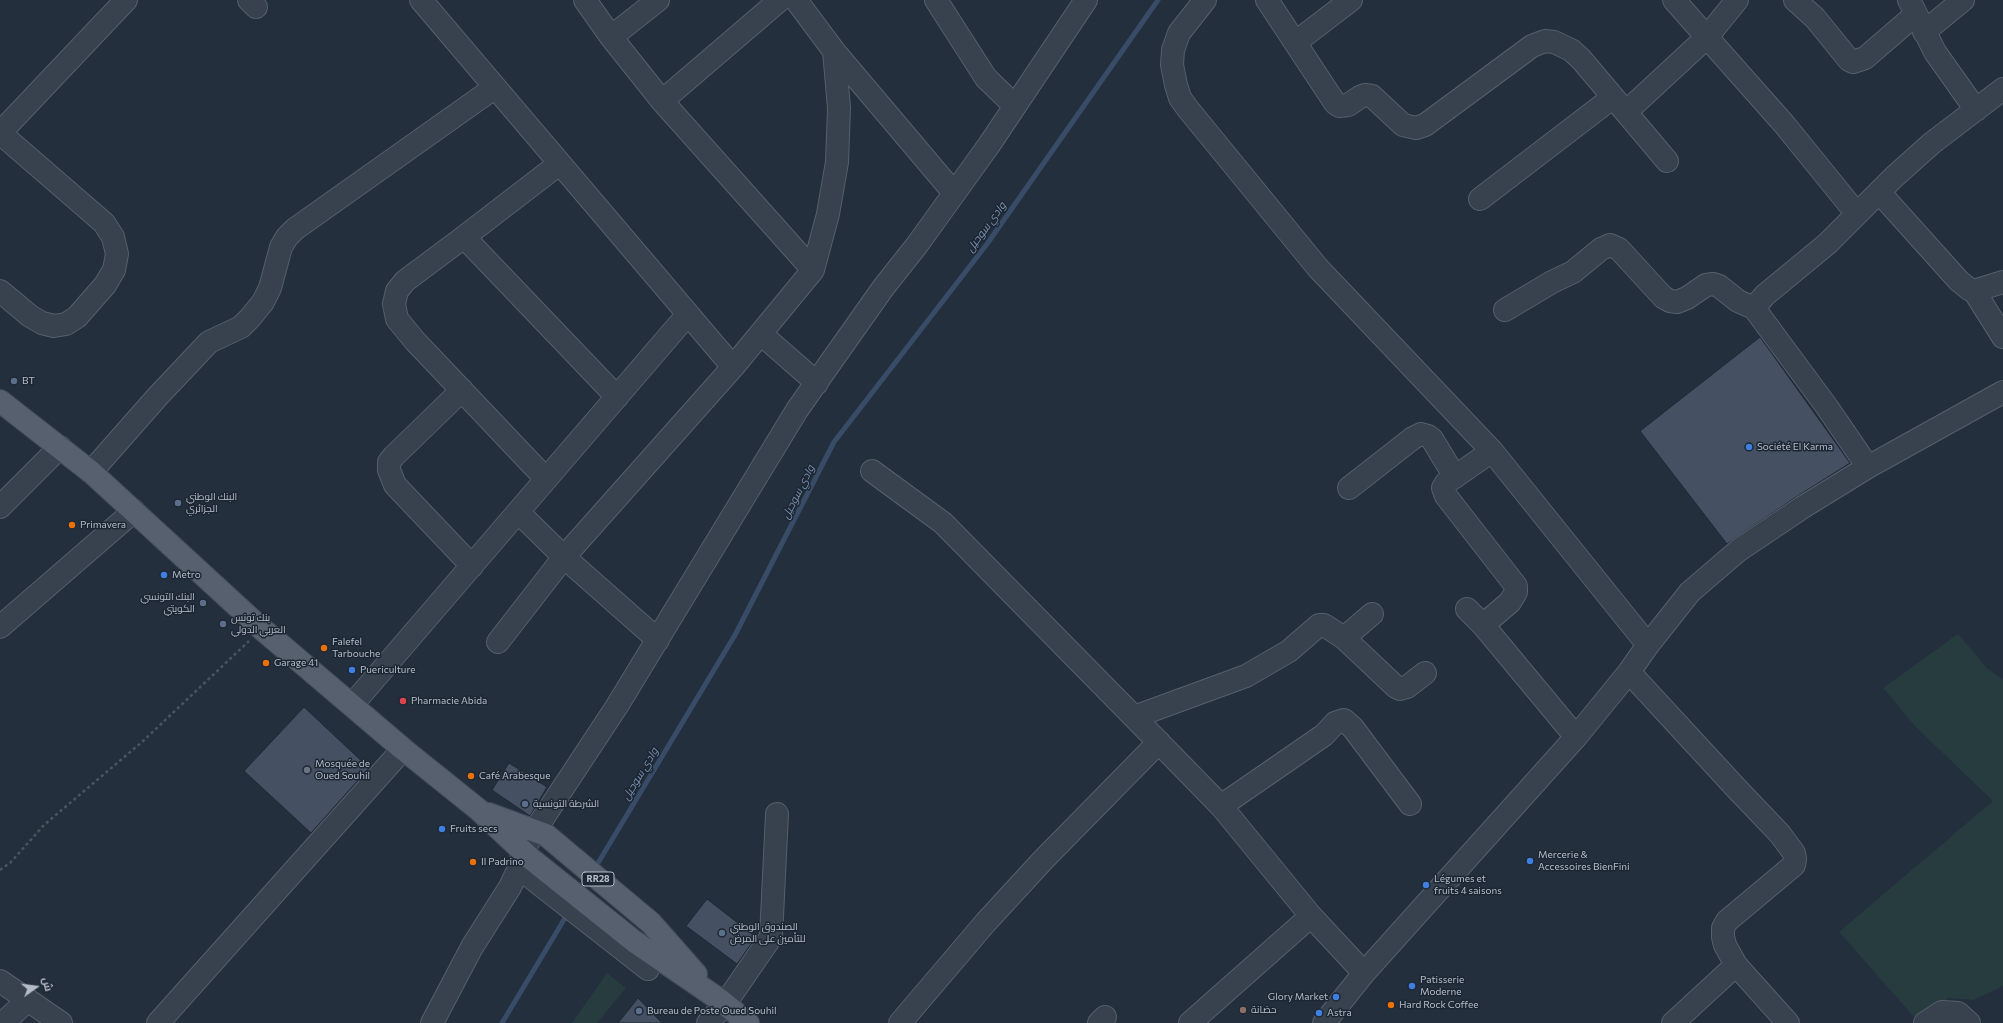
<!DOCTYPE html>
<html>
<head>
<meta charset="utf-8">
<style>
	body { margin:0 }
	#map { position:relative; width:2003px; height:1023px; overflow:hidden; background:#242f3e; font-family:Commissioner,Cairo,sans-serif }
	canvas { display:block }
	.north { position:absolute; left:16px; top:967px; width:40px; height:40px; -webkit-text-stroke:3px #1d2633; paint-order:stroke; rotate:76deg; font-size:11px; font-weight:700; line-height:16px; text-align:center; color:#b4bcc9 }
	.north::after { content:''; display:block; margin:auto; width:14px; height:18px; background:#b4bcc9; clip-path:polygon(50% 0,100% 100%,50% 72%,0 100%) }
</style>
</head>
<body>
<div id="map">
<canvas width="2003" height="1023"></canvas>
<div class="north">ش</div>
</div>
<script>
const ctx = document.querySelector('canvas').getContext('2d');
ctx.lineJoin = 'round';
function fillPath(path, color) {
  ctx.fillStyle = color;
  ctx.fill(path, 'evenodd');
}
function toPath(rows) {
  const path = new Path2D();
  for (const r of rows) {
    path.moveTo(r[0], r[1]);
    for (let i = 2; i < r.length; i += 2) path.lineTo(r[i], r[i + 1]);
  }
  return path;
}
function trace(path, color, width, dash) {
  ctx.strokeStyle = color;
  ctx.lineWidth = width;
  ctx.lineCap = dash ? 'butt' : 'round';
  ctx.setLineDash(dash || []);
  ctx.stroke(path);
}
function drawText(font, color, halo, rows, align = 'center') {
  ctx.font = font + ' Commissioner,Cairo,sans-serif';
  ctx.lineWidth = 3;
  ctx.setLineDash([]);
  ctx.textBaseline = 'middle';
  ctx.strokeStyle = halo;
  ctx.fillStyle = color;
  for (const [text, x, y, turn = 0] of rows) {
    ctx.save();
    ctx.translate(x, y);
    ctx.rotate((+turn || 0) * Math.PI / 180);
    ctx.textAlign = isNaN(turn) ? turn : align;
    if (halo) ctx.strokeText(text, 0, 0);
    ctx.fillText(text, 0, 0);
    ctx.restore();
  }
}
const green = toPath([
	[1958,634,1987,668,2003,680,2003,986,1973,1000,1949,998,1916,1019,1839,932,1993,801,1916,727,1883,688],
	[607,973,626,988,597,1023,572,1023]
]);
const stream = toPath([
	[595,868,735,635,834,442,987,244,1158,0],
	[502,1023,568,913]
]);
const building = toPath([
	[1760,337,1850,463,1796,497,1727,544,1640,431,1760,337],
	[304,707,369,768,311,833,244,771,304,707],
	[509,763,547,787,530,816,492,790,509,763],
	[707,899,756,937,737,964,686,926,707,899],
	[638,998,662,1023,618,1023,638,998]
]);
const path = toPath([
	[0,870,10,863,44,825,142,742,249,641]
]);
const minor = toPath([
	[249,0,256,7],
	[421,0,733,367],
	[796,0,834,51,954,193],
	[936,0,986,78,1015,106],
	[1205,0,1179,33,1173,50,1172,65,1176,85,1180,98,1188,109,1318,268,1492,451,1648,645],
	[1267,0,1335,103,1339,106,1348,105,1360,97,1365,95,1372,96,1403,125,1416,128,1425,125,1532,46,1545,41,1554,42,1571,50,1581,59,1667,161],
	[1674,0,1784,124,1857,214],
	[1795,0,1815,18,1849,60,1853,62,1865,58,1915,15],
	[1909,0,1935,52,1976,110],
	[1924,32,1963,0],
	[611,37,658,0],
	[1296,42,1351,0],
	[662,101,780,0],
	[1626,112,1707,37,1737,0],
	[0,133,104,223,113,237,117,254,114,270,105,285,77,317,66,324,54,326,42,323,30,316,0,291],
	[0,133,126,0],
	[1879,192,1959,281,1969,289,1974,291,2003,282],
	[1480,199,1612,98],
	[464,237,559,164],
	[813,270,828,214,837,162,839,108,834,51],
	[1974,291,2003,337],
	[1505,310,1552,282,1573,272,1601,249,1610,245,1619,249,1663,297,1670,301,1677,302,1687,298,1706,285,1713,284,1719,286,1738,301,1754,308],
	[761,334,817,383],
	[462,390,394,456,389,462,389,470,395,485,472,566],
	[1868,467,1827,407,1754,308,1765,295,1827,244,1894,177,1932,143,2003,89],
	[872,471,943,523,1134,717,1221,806,1311,916,1364,973],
	[91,472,158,396,209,342,241,327,250,318,263,302,270,288,281,247,287,237,295,229,494,88],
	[546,479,415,341,397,319,394,304,397,291,405,281,464,237,617,397],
	[1349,488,1413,438,1421,434,1428,436,1432,439,1455,477],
	[0,507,60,447],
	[518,512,564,557,658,640],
	[1467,609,1483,625,1576,737],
	[1483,625,1510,602,1516,592,1516,586,1446,496,1443,488,1446,483,1492,451],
	[0,627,134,511],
	[1344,638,1372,614],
	[498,642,564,557,733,367,813,270,662,101,611,37,585,0],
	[1629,672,1737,789,1780,834,1794,853,1795,859,1794,865,1727,921,1723,928,1723,937,1725,945,1736,965,1788,1023],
	[352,705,688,314],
	[1134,717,1246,676,1289,651,1319,625,1324,625,1344,638,1396,687,1400,689,1407,687,1425,673],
	[1221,806,1324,735,1335,723,1344,720,1353,728,1410,804],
	[519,868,648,969],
	[0,981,61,1023],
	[3,1023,28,1000],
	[158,1023,403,749],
	[432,1023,472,947,510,887,519,868,523,851,534,832,617,706,797,410,883,288,917,245,989,145,1086,0],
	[708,1023,725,1004,771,937,777,814],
	[900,1023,986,922,1044,859,1159,742],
	[1099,1023,1105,1017],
	[1190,1023,1311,916],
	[1324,1023,1364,973,1576,737,1629,672,1648,645,1690,592,1739,550,1803,507,1868,467,2003,392],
	[1673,1023,1736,965],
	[1925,1023,1942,1012,1958,1013,1969,1023]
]);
const major = toPath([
	[0,401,91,472,262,629,403,749,479,810,530,858,635,942,720,1000,748,1023],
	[489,814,546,835,651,923,696,974]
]);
const markers = [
	[14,381,4,"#5c6f8a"],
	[1749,447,4,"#3f7fe0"],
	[178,503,4,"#5c6f8a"],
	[72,525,4,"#e8710a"],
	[164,575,4,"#3f7fe0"],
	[203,603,4,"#5c6f8a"],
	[223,624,4,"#5c6f8a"],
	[324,648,4,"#e8710a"],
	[266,663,4,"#e8710a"],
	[352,670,4,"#3f7fe0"],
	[403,701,4,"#e0444e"],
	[307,770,4,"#6b7280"],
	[471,776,4,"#e8710a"],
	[525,804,4,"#5c6f8a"],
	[442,829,4,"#3f7fe0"],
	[1530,861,4,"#3f7fe0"],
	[473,862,4,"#e8710a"],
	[1426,885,4,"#3f7fe0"],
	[722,933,4,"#5c6f8a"],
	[1412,986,4,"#3f7fe0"],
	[1336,997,4,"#3f7fe0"],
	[1391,1005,4,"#e8710a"],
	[1243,1010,4,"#8d6e63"],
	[639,1011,4,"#5c6f8a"],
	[1319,1013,4,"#3f7fe0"]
];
const shields = [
	[598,879,32]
];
const shieldNames = [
	["RR28",598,879]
];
const poiNames = [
	["BT",22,381],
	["Société El Karma",1757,447],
	["البنك الوطني",186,497],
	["الجزائري",186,509],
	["Primavera",80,525],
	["Metro",172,575],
	["البنك التونسي",195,597,"right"],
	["الكويتي",195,609,"right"],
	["بنك تونس",231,618],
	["العربي الدولي",231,630],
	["Falefel",332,642],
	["Tarbouche",332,654],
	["Garage 41",274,663],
	["Puericulture",360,670],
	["Pharmacie Abida",411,701],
	["Mosquée de",315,764],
	["Oued Souhil",315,776],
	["Café Arabesque",479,776],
	["الشرطة التونسية",533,804],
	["Fruits secs",450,829],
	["Mercerie &",1538,855],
	["Accessoires BienFini",1538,867],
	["Il Padrino",481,862],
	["Légumes et",1434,879],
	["fruits 4 saisons",1434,891],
	["الصندوق الوطني",730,927],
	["للتأمين على المرض",730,939],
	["Patisserie",1420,980],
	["Moderne",1420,992],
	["Glory Market",1328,997,"right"],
	["Hard Rock Coffee",1399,1005],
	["حضانة",1251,1010],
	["Bureau de Poste Oued Souhil",647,1011],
	["Astra",1327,1013]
];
const waterNames = [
	["وادي سوحيل",986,227,-54],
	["وادي سوحيل",798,492,-63],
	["وادي سوحيل",640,774,-59]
];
fillPath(green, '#263c3f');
trace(stream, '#394c67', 5);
fillPath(building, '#455162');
trace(building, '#1f2835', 1);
trace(minor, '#565f6c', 24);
trace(major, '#414a57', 24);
trace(path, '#44595c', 2.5, [3, 3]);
trace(minor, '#38414e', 22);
trace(major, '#56606e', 22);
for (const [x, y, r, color] of markers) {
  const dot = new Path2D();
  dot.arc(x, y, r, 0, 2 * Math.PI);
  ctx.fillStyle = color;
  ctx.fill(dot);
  trace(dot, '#1d2633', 1.5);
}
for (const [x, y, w] of shields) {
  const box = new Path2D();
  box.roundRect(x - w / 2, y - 7, w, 14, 3);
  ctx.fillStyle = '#1d2633';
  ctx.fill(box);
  trace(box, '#b4bcc9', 1);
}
drawText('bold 9px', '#b4bcc9', null, shieldNames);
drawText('10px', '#b4bcc9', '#1d2633', poiNames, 'left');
drawText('italic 11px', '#7c92b1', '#1d2633', waterNames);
</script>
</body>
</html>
